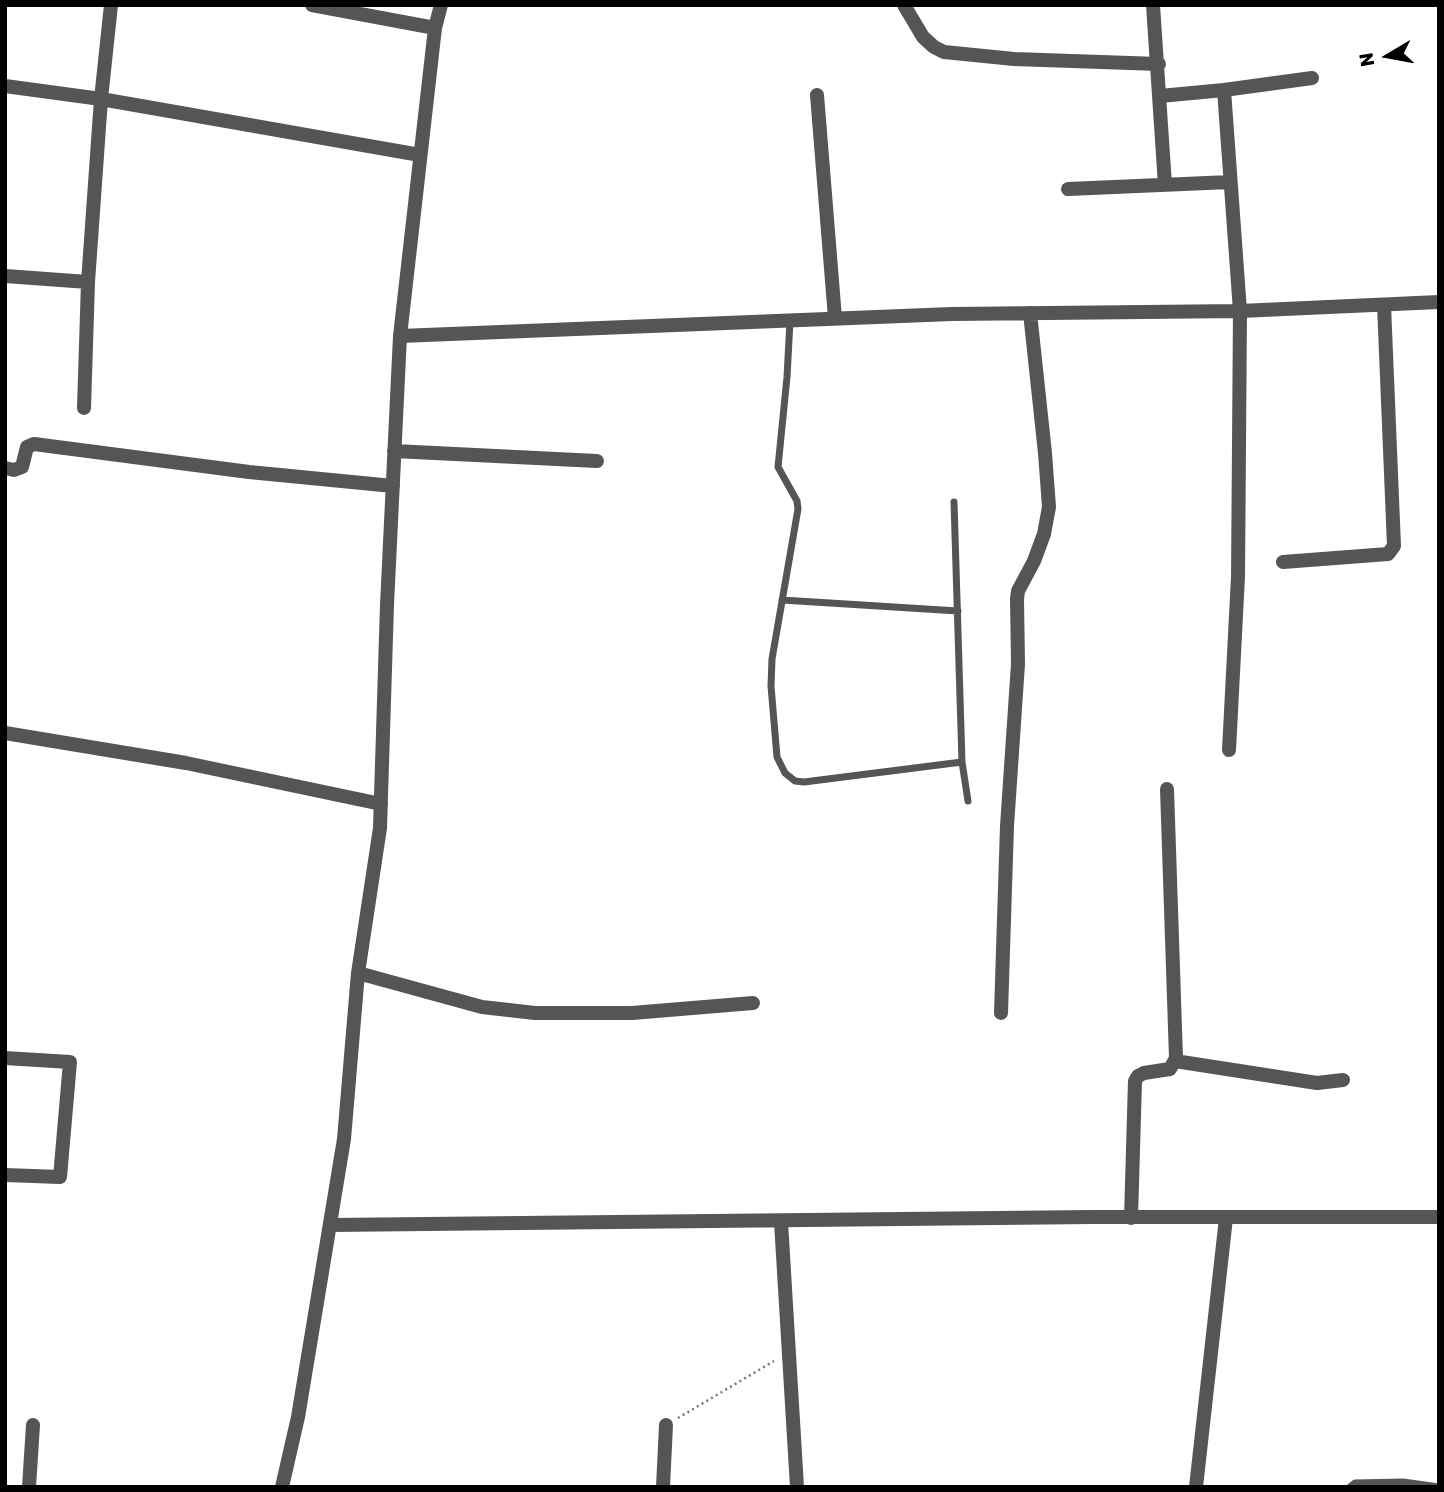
<!DOCTYPE html>
<html>
<head>
<meta charset="utf-8">
<style>
	body { margin:0 }
	#map { position:relative; width:1444px; height:1492px; overflow:hidden; background:#fff; font-family:Rubik,sans-serif }
	canvas { display:block }
	.frame { position:absolute; inset:0; border:7px solid #000; pointer-events:none }
	.north { position:absolute; left:1353px; top:21px; width:70px; height:70px; -webkit-text-stroke:5px #fff; paint-order:stroke; rotate:260deg; font-size:19px; font-weight:700; line-height:28px; text-align:center; color:#000 }
	.north::after { content:''; display:block; margin:auto; width:24px; height:32px; background:#000; clip-path:polygon(50% 0,100% 100%,50% 72%,0 100%) }
</style>
</head>
<body>
<div id="map">
<canvas width="1444" height="1492"></canvas>
<div class="frame"></div>
<div class="north">N</div>
</div>
<script>
const ctx = document.querySelector('canvas').getContext('2d');
ctx.lineJoin = 'round';
function toPath(rows) {
  const path = new Path2D();
  for (const r of rows) {
    path.moveTo(r[0], r[1]);
    for (let i = 2; i < r.length; i += 2) path.lineTo(r[i], r[i + 1]);
  }
  return path;
}
function trace(path, color, width, dash) {
  ctx.strokeStyle = color;
  ctx.lineWidth = width;
  ctx.lineCap = dash ? 'butt' : 'round';
  ctx.setLineDash(dash || []);
  ctx.stroke(path);
}
const path = toPath([
	[678,1418,774,1361]
]);
const service = toPath([
	[790,321,787,377,778,467,797,501,798,509,772,659,771,686,777,757,785,773,795,781,804,782,962,762],
	[954,502,962,762,968,801],
	[782,600,958,611],
	[1350,1487,1355,1483,1403,1482,1439,1487]
]);
const minor = toPath([
	[312,5,435,28],
	[904,5,923,37,934,47,944,52,1014,59,1159,64],
	[1153,5,1165,185],
	[5,86,101,99,420,155],
	[1224,90,1240,311,1238,577,1229,750],
	[817,95,835,318],
	[1160,96,1224,90,1312,78],
	[1068,189,1230,182],
	[5,276,88,282],
	[400,336,952,314,1240,311,1439,302],
	[84,408,88,282,101,99,111,5],
	[394,451,597,461],
	[5,468,14,470,22,467,27,447,34,444,249,472,393,486],
	[1283,562,1388,554,1394,546,1384,305],
	[5,733,186,763,381,804],
	[358,973,482,1007,535,1013,632,1013,753,1003],
	[1001,1013,1007,826,1018,664,1017,599,1018,591,1034,561,1044,534,1049,507,1045,453,1030,313],
	[5,1058,70,1062,60,1177,5,1175],
	[1175,1061,1317,1083,1343,1080],
	[1131,1218,1135,1081,1138,1076,1144,1073,1170,1069,1176,1058,1167,789],
	[781,1222,797,1487],
	[331,1225,1092,1217,1439,1217],
	[29,1487,33,1425],
	[282,1487,298,1417,344,1139,358,973,380,828,387,605,400,336,435,28,441,5],
	[663,1487,666,1425],
	[1196,1487,1226,1218]
]);
trace(path, '#777', 2.5, [2, 3.5]);
trace(service, '#555', 7);
trace(minor, '#555', 14);
</script>
</body>
</html>
